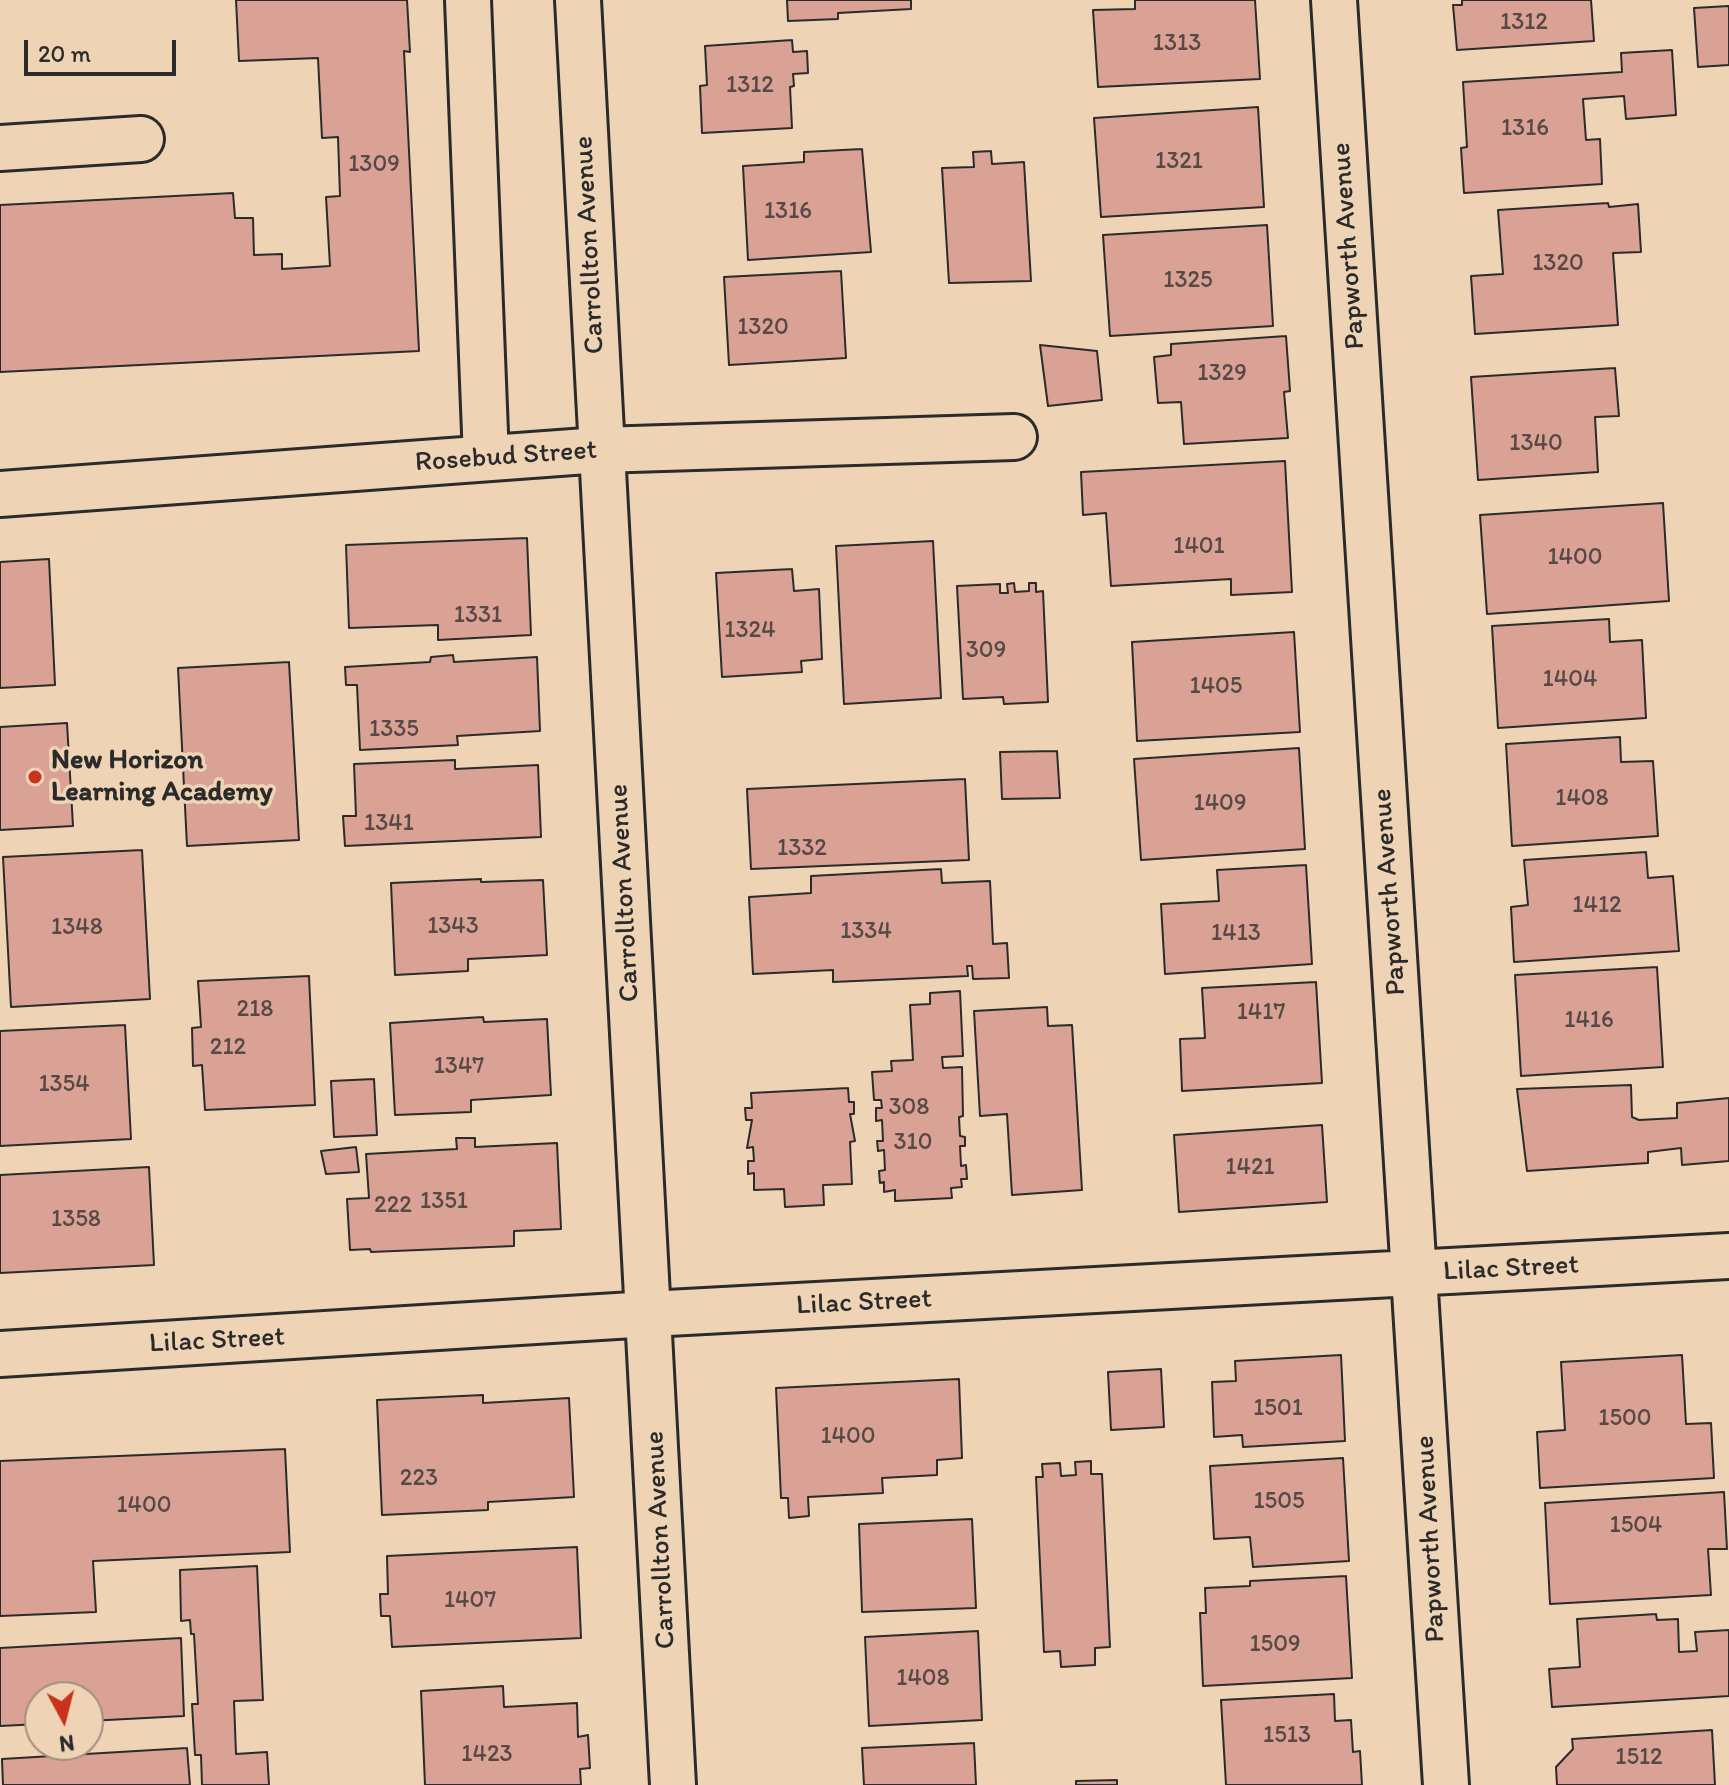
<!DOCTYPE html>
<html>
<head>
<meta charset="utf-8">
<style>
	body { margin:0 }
	#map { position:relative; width:1729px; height:1785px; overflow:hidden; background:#eed4b5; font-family:Itim,sans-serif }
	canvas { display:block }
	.north { position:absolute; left:24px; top:1681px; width:80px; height:80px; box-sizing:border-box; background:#eed4b5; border:2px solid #a0907e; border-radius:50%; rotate:173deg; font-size:22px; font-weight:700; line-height:32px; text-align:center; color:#2b2b2b }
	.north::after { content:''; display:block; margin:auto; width:28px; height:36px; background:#c8321e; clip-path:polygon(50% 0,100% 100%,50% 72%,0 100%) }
	.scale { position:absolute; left:24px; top:40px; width:152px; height:36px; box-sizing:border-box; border:4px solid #2b2b2b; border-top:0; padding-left:10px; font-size:24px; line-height:28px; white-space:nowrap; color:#2b2b2b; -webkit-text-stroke:6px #eed4b5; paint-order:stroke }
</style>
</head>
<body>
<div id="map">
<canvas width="1729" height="1785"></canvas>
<div class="north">N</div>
<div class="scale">20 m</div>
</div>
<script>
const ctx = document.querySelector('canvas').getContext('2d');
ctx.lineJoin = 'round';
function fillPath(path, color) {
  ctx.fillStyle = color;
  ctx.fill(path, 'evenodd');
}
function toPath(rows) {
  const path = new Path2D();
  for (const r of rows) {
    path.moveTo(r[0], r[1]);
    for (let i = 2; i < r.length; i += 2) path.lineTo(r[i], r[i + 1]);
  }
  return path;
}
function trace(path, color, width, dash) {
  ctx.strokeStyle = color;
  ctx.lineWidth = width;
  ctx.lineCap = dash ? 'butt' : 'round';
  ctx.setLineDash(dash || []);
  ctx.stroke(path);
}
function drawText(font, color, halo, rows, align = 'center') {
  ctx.font = font + ' Itim,sans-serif';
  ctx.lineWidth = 7;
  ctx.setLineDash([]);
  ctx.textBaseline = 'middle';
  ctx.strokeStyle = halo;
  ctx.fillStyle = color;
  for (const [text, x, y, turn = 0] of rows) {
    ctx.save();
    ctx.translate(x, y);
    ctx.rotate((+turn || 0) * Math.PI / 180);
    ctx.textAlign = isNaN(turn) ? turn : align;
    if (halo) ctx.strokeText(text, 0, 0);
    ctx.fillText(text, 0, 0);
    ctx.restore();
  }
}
const building = toPath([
	[236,0,407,0,410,52,404,51,419,351,0,372,0,205,233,193,235,218,253,218,254,255,282,254,282,269,330,266,326,197,340,196,338,137,322,138,318,58,239,61,236,0],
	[787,0,911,0,911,9,838,13,838,19,788,21,787,0],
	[1135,0,1255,0,1260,79,1098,87,1093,10,1135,9,1135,0],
	[1462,0,1591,0,1594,41,1457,50,1453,5,1462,5,1462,0],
	[1729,6,1729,65,1698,67,1694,8,1729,6],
	[792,40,793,52,807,51,808,73,793,74,794,86,790,87,792,128,702,133,700,86,707,85,705,46,792,40],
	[1672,50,1676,115,1626,119,1624,96,1583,99,1586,140,1600,139,1602,184,1464,193,1461,148,1467,147,1463,82,1622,72,1621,53,1672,50],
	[1258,107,1264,207,1101,217,1094,118,1258,107],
	[862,149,871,252,748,260,743,166,804,162,804,152,862,149],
	[991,151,992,164,1024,162,1031,281,949,283,942,168,974,167,973,152,991,151],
	[1608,203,1609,207,1638,204,1641,252,1613,253,1618,325,1475,334,1471,276,1503,274,1498,210,1608,203],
	[1267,225,1273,326,1110,336,1103,235,1267,225],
	[841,271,846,358,729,365,724,277,841,271],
	[1286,336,1290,391,1284,392,1288,438,1184,444,1181,402,1158,403,1154,357,1171,355,1171,344,1286,336],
	[1040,345,1097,351,1102,400,1048,406,1040,345],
	[1615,368,1619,416,1595,417,1598,472,1478,480,1471,377,1615,368],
	[1285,461,1292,592,1231,595,1231,579,1111,586,1106,513,1083,515,1081,472,1285,461],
	[1663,503,1669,601,1487,614,1480,515,1663,503],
	[527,538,531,635,438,640,438,625,349,628,346,545,527,538],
	[933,541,941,698,844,704,836,546,933,541],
	[49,559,55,685,0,688,0,562,49,559],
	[792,569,794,591,819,589,822,659,801,661,802,672,722,677,716,573,792,569],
	[1014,583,1015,592,1029,591,1029,583,1036,583,1036,592,1043,591,1048,702,1004,704,1003,697,963,699,957,586,1000,584,1000,593,1008,593,1007,584,1014,583],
	[1609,619,1610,642,1642,640,1646,718,1498,728,1492,626,1609,619],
	[1294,632,1300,732,1137,741,1132,642,1294,632],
	[453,655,454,662,537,657,540,731,457,736,458,745,360,750,357,685,346,685,345,667,430,662,431,657,453,655],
	[289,662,299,840,187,846,178,668,289,662],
	[67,723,73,826,0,830,0,727,67,723],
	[1620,737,1621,762,1653,761,1658,836,1512,846,1506,744,1620,737],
	[1299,748,1305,849,1141,860,1134,759,1299,748],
	[1057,751,1060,798,1002,799,1000,752,1057,751],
	[455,760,455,769,538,765,541,837,345,846,343,816,356,816,354,764,455,760],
	[965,779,969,860,751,869,747,789,965,779],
	[142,850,150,999,11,1007,3,857,142,850],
	[1646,852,1648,878,1673,876,1679,951,1514,962,1511,907,1528,905,1524,860,1646,852],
	[1306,865,1312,964,1165,974,1161,904,1219,901,1217,870,1306,865],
	[941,869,942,883,990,881,993,944,1007,943,1009,978,973,979,972,966,967,966,968,976,833,982,833,970,753,974,749,897,811,893,811,876,941,869],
	[481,879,481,882,543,880,547,955,468,959,468,971,395,975,391,883,481,879],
	[1657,967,1663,1067,1521,1076,1515,975,1657,967],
	[309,976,315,1105,205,1110,202,1065,193,1066,192,1028,201,1027,198,981,309,976],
	[1316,982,1322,1083,1182,1091,1180,1039,1205,1038,1202,988,1316,982],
	[960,991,963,1056,942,1057,943,1068,962,1067,963,1116,959,1117,960,1136,965,1137,965,1146,960,1146,961,1166,966,1165,967,1179,961,1179,962,1187,951,1188,952,1198,895,1201,895,1190,884,1192,884,1182,880,1183,879,1171,885,1170,884,1150,878,1151,877,1141,883,1141,882,1120,876,1121,876,1108,882,1108,881,1100,874,1100,872,1072,892,1071,891,1061,913,1060,910,1005,930,1004,930,993,960,991],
	[1047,1007,1048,1026,1072,1025,1082,1190,1012,1195,1007,1114,980,1116,974,1011,1047,1007],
	[483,1017,484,1022,547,1019,551,1095,471,1100,471,1112,395,1115,390,1023,483,1017],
	[125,1025,131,1139,0,1146,0,1031,125,1025],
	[374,1079,377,1135,334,1137,331,1081,374,1079],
	[1631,1085,1632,1117,1639,1120,1677,1118,1677,1103,1729,1098,1729,1161,1682,1165,1681,1148,1648,1152,1648,1163,1527,1171,1517,1089,1631,1085],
	[848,1088,849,1102,854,1102,854,1114,850,1114,855,1141,850,1142,852,1184,823,1185,824,1205,785,1207,784,1189,754,1190,754,1173,748,1174,748,1161,754,1161,753,1147,747,1148,752,1120,746,1120,745,1108,752,1108,751,1093,848,1088],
	[1322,1125,1327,1202,1179,1212,1174,1135,1322,1125],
	[456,1138,475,1138,475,1147,557,1143,561,1229,514,1231,514,1246,371,1252,370,1249,350,1250,347,1199,369,1198,366,1154,457,1149,456,1138],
	[356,1147,359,1172,326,1174,321,1151,356,1147],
	[149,1167,154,1265,0,1273,0,1175,149,1167],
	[1341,1355,1345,1441,1243,1447,1242,1435,1214,1437,1212,1382,1236,1381,1235,1361,1341,1355],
	[1682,1355,1686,1424,1711,1423,1714,1478,1540,1488,1537,1432,1565,1430,1561,1362,1682,1355],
	[1161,1369,1164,1427,1111,1430,1108,1372,1161,1369],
	[959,1379,962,1458,937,1460,937,1475,882,1478,883,1493,808,1497,809,1516,789,1518,788,1498,781,1498,776,1388,959,1379],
	[483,1395,483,1403,569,1398,574,1497,488,1502,488,1510,382,1515,377,1400,483,1395],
	[285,1449,290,1552,93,1561,96,1612,0,1616,0,1461,285,1449],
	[1343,1458,1349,1561,1253,1567,1250,1537,1214,1539,1210,1466,1343,1458],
	[1091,1461,1091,1474,1102,1474,1110,1647,1095,1648,1095,1665,1061,1667,1060,1651,1044,1652,1036,1477,1043,1477,1042,1464,1060,1463,1061,1476,1076,1475,1075,1462,1091,1461],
	[1724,1492,1727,1549,1708,1549,1711,1595,1550,1604,1545,1503,1724,1492],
	[972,1519,976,1608,862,1612,859,1524,972,1519],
	[577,1547,581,1638,392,1647,390,1616,381,1616,380,1594,388,1594,387,1556,577,1547],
	[257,1566,263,1700,234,1701,236,1754,267,1752,269,1785,202,1785,201,1755,195,1755,192,1704,198,1704,194,1634,191,1634,190,1620,181,1621,180,1570,257,1566],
	[1346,1576,1352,1678,1203,1686,1200,1613,1206,1613,1205,1588,1250,1586,1250,1581,1346,1576],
	[1656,1614,1657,1620,1678,1619,1679,1652,1697,1651,1695,1632,1729,1630,1729,1696,1552,1707,1549,1669,1580,1667,1577,1619,1656,1614],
	[978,1631,982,1720,869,1726,865,1637,978,1631],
	[181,1638,184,1716,88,1721,88,1697,40,1697,40,1724,0,1726,0,1648,181,1638],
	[503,1686,504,1707,577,1703,578,1737,588,1735,590,1768,580,1769,581,1785,425,1785,421,1691,503,1686],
	[1334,1694,1335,1721,1351,1720,1353,1752,1360,1751,1362,1785,1226,1785,1221,1700,1334,1694],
	[1712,1730,1715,1785,1557,1785,1556,1767,1573,1749,1572,1739,1712,1730],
	[974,1743,976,1785,864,1785,862,1748,974,1743],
	[187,1748,190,1785,3,1785,2,1759,187,1748],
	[1117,1780,1117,1785,1076,1785,1076,1781,1117,1780]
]);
const minor = toPath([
	[468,0,486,458],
	[578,0,673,1785],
	[1334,0,1446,1785],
	[0,148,141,139],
	[0,494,600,450,1014,437],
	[0,1354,649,1314,1729,1256]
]);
const markers = [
	[35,777,8,"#c8321e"]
];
const numberNames = [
	["1312",1524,23],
	["1313",1177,44],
	["1312",750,86],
	["1316",1525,129],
	["1321",1179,162],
	["1309",374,165],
	["1316",788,212],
	["1320",1558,264],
	["1325",1188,281],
	["1320",763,328],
	["1329",1222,374],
	["1340",1536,444],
	["1401",1199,547],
	["1400",1575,558],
	["1331",478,616],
	["1324",750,631],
	["309",986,651],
	["1404",1570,680],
	["1405",1216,687],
	["1335",394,730],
	["1408",1582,799],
	["1409",1220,804],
	["1341",389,824],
	["1332",802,849],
	["1412",1597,906],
	["1343",453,927],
	["1348",77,928],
	["1334",866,932],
	["1413",1236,934],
	["218",255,1010],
	["1417",1261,1013],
	["1416",1589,1021],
	["212",228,1048],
	["1347",459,1067],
	["1354",64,1085],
	["308",909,1108],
	["310",913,1143],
	["1421",1250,1168],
	["1351",444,1202],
	["222",393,1206],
	["1358",76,1220],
	["1501",1278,1409],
	["1500",1625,1419],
	["1400",848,1437],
	["223",419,1479],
	["1505",1279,1502],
	["1400",144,1506],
	["1504",1636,1526],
	["1407",470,1601],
	["1509",1275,1645],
	["1408",923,1679],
	["1513",1287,1736],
	["1423",487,1755],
	["1512",1639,1758]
];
const streetNames = [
	["Carrollton Avenue",590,245,-93],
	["Papworth Avenue",1349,246,-94],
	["Rosebud Street",506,457,-4],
	["Papworth Avenue",1390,892,-94],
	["Carrollton Avenue",625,893,-93],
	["Lilac Street",1511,1269,-3],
	["Lilac Street",864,1303,-3],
	["Lilac Street",217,1341,-3],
	["Papworth Avenue",1431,1539,-93],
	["Carrollton Avenue",661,1540,-93]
];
const poiNames = [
	["New Horizon",51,761],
	["Learning Academy",51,793]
];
fillPath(building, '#daa295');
trace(building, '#2b2b2b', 2);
trace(minor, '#2b2b2b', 50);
trace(minor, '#eed4b5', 44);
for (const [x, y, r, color] of markers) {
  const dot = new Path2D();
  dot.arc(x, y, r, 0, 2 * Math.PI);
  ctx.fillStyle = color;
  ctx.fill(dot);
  trace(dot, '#eed4b5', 3);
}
drawText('24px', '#574946', null, numberNames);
drawText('28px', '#2b2b2b', '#eed4b5', streetNames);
drawText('bold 28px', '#2b2b2b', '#eed4b5', poiNames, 'left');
</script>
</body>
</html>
